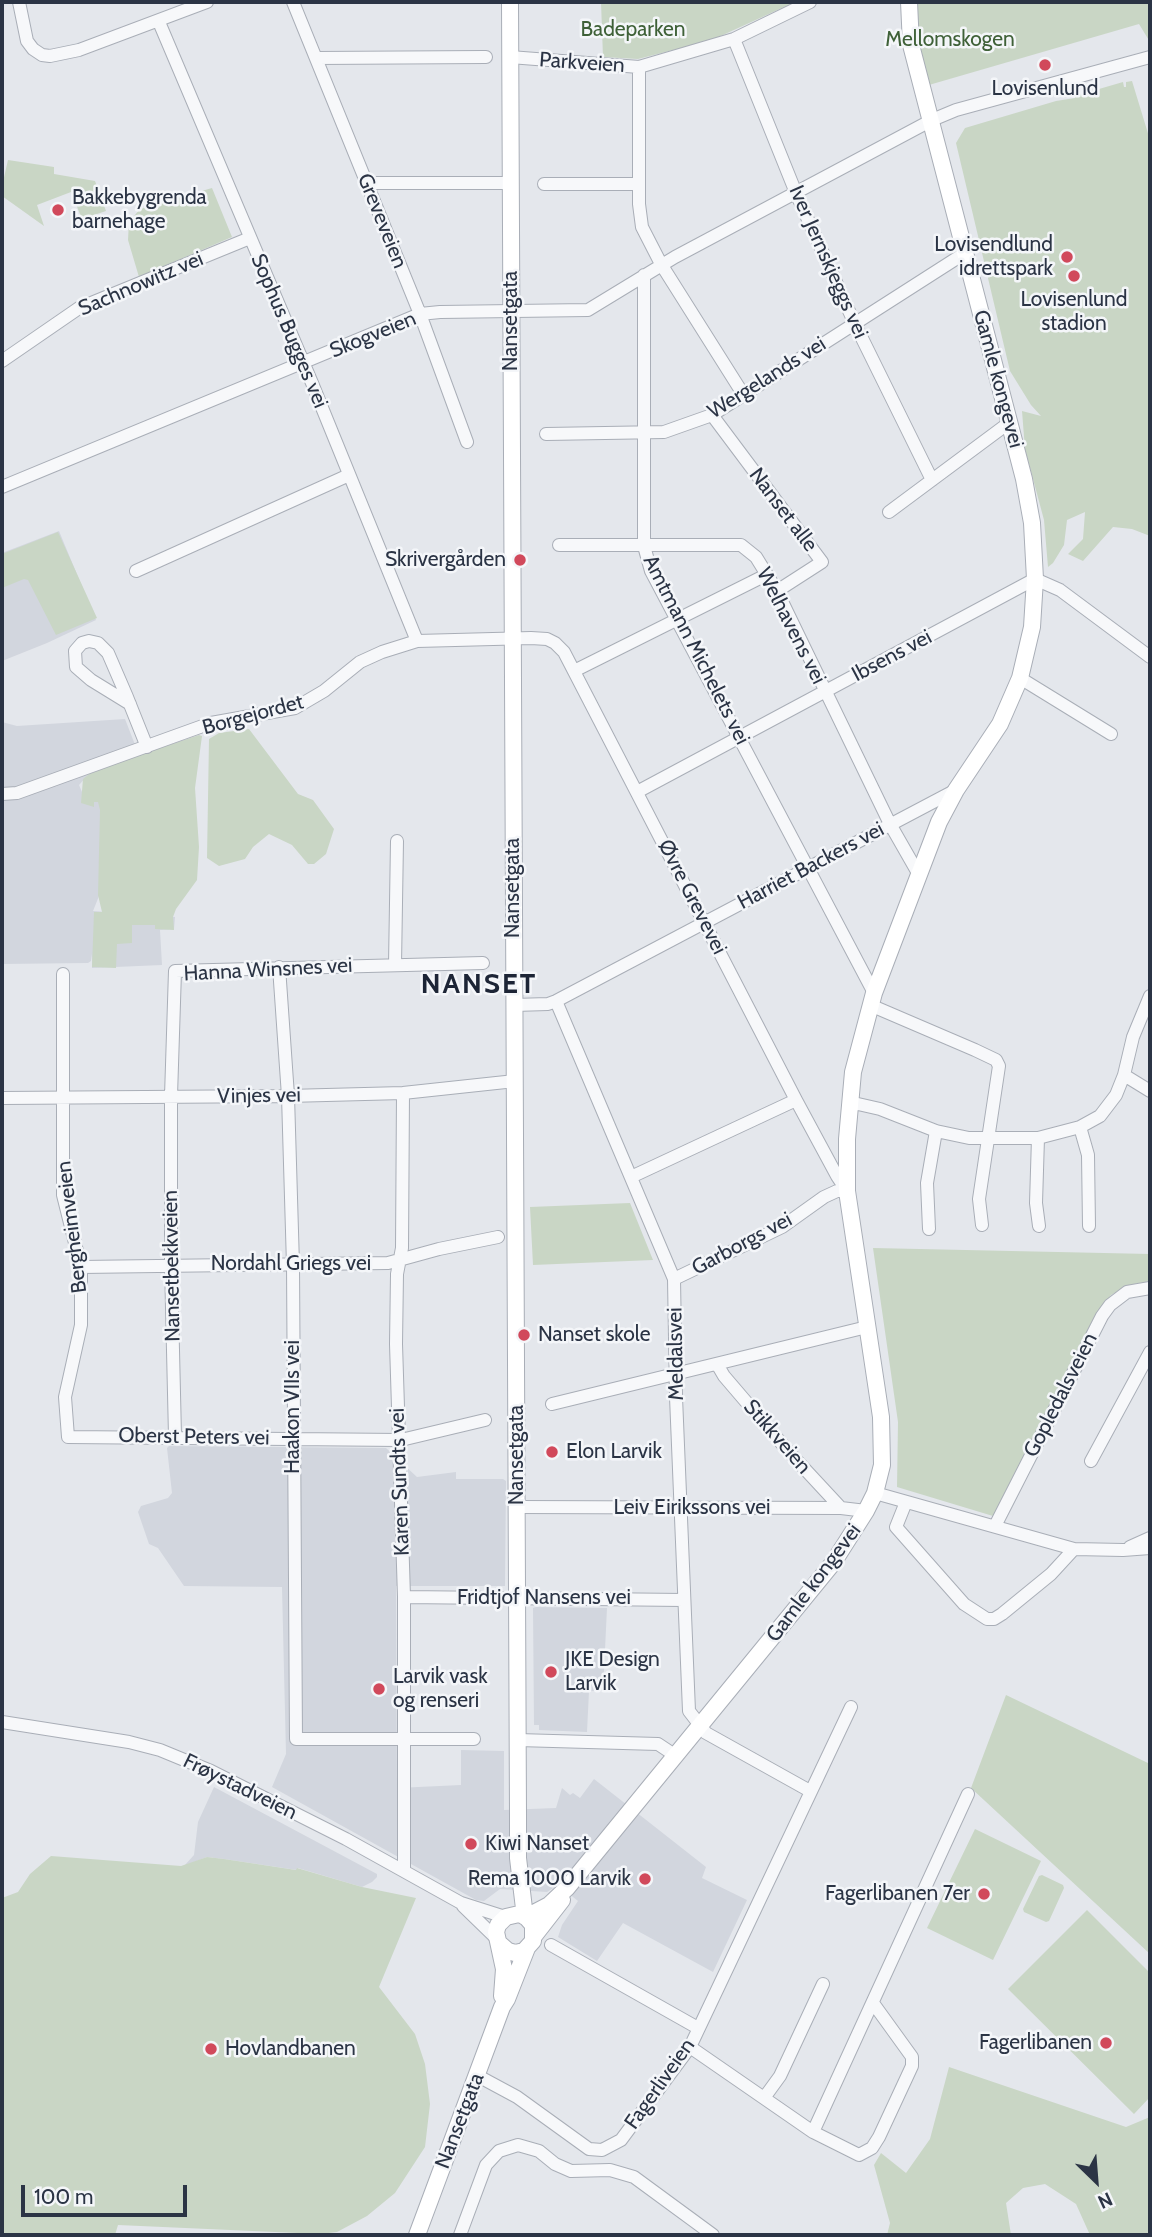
<!DOCTYPE html>
<html>
<head>
<meta charset="utf-8">
<style>
	body { margin:0 }
	#map { position:relative; width:1152px; height:2237px; overflow:hidden; background:#e4e7ec; font-family:Cabin,sans-serif }
	canvas { display:block }
	.frame { position:absolute; inset:0; border:4px solid #2b3445; pointer-events:none }
	.north { position:absolute; left:1061px; top:2146px; width:70px; height:70px; -webkit-text-stroke:5px #f4f6f9; paint-order:stroke; rotate:155deg; font-size:19px; font-weight:700; line-height:28px; text-align:center; color:#2b3445 }
	.north::after { content:''; display:block; margin:auto; width:24px; height:32px; background:#2b3445; clip-path:polygon(50% 0,100% 100%,50% 72%,0 100%) }
	.scale { position:absolute; left:21px; top:2185px; width:166px; height:32px; box-sizing:border-box; border:4px solid #2b3445; border-top:0; padding-left:9px; font-size:21px; line-height:24px; white-space:nowrap; color:#2b3445; -webkit-text-stroke:5px #f4f6f9; paint-order:stroke }
</style>
</head>
<body>
<div id="map">
<canvas width="1152" height="2237"></canvas>
<div class="frame"></div>
<div class="north">N</div>
<div class="scale">100 m</div>
</div>
<script>
const ctx = document.querySelector('canvas').getContext('2d');
ctx.lineJoin = 'round';
function fillPath(path, color) {
  ctx.fillStyle = color;
  ctx.fill(path, 'evenodd');
}
function toPath(rows) {
  const path = new Path2D();
  for (const r of rows) {
    path.moveTo(r[0], r[1]);
    for (let i = 2; i < r.length; i += 2) path.lineTo(r[i], r[i + 1]);
  }
  return path;
}
function trace(path, color, width, dash) {
  ctx.strokeStyle = color;
  ctx.lineWidth = width;
  ctx.lineCap = dash ? 'butt' : 'round';
  ctx.setLineDash(dash || []);
  ctx.stroke(path);
}
function drawText(font, color, halo, rows, align = 'center') {
  ctx.font = font + ' Cabin,sans-serif';
  ctx.lineWidth = 5;
  ctx.setLineDash([]);
  ctx.textBaseline = 'middle';
  ctx.strokeStyle = halo;
  ctx.fillStyle = color;
  for (const [text, x, y, turn = 0] of rows) {
    ctx.save();
    ctx.translate(x, y);
    ctx.rotate((+turn || 0) * Math.PI / 180);
    ctx.textAlign = isNaN(turn) ? turn : align;
    if (halo) ctx.strokeText(text, 0, 0);
    ctx.fillText(text, 0, 0);
    ctx.restore();
  }
}
const built = toPath([
	[59,531,96,620,47,643,2,661,2,553],
	[125,719,139,755,89,774,79,785,85,799,99,799,102,804,101,891,93,911,175,917,174,929,160,930,162,965,92,968,92,954,91,961,88,963,2,964,2,722,17,726],
	[169,1446,386,1448,417,1477,456,1472,456,1479,503,1479,506,1481,505,1586,396,1586,397,1788,461,1785,461,1750,504,1751,504,1810,556,1808,562,1788,570,1795,573,1793,580,1798,594,1779,706,1867,702,1878,747,1900,713,1972,623,1923,597,1961,558,1937,562,1925,578,1901,558,1885,547,1892,500,1889,484,1901,476,1900,272,1787,286,1754,282,1587,184,1586,158,1548,149,1544,138,1512,141,1506,168,1498,172,1493,167,1448],
	[536,1607,607,1608,603,1691,589,1691,587,1732,539,1730,539,1725,534,1725,533,1608],
	[214,1787,377,1874,377,1877,372,1882,362,1887,298,1868,297,1870,224,1859,207,1857,184,1866,194,1855,198,1822]
]);
const green = toPath([
	[601,2,795,2,712,40,638,59,603,57],
	[909,2,1150,2,1150,42,1139,24,922,87],
	[1132,81,1150,140,1150,536,1132,529,1113,527,1083,561,1068,554,1083,539,1085,512,1067,520,1064,545,1053,563,1048,567,1044,520,1025,449,1022,411,1041,416,1031,405,1010,371,956,143,965,128,1056,101,1075,98,1075,96,1123,82,1124,87,1126,87,1126,82],
	[8,160,54,167,54,174,95,181,106,211,82,219,71,192,37,205,44,226,2,196,2,186],
	[212,188,232,237,139,277,128,240,129,222,140,209],
	[58,532,97,618,56,635,28,580,24,579,2,588,2,554],
	[249,729,298,794,313,800,334,829,326,854,314,864,308,864,292,845,269,834,253,847,245,859,219,866,207,858,209,739,219,733],
	[199,735,202,736,195,788,199,847,197,880,176,909,173,917,174,930,155,929,155,925,132,925,132,943,117,944,116,968,92,967,94,912,102,912,98,895,100,810,98,802,94,802,94,807,81,803,83,779,89,774,139,755],
	[630,1203,653,1260,533,1265,530,1207],
	[873,1248,1150,1254,1150,1281,1129,1285,1111,1295,1099,1311,993,1516,897,1487,898,1422],
	[1006,1695,1150,1764,1150,1954,971,1788],
	[975,1829,1041,1861,993,1960,927,1928],
	[51,1856,181,1866,207,1857,224,1859,296,1870,297,1868,362,1887,416,1898,379,1987,415,2034,425,2064,430,2104,425,2147,395,2193,367,2216,337,2232,320,2234,118,2225,115,2235,2,2235,2,1898,18,1892,30,1874],
	[1042,1875,1063,1885,1064,1888,1049,1921,1046,1922,1024,1912,1023,1909,1039,1876],
	[1087,1910,1150,1973,1150,2097,1134,2114,1008,1989],
	[949,2067,1126,2127,1150,2117,1150,2235,1090,2235,1076,2204,1045,2184,1023,2188,1006,2203,1011,2235,887,2235,890,2223,874,2165,881,2153,906,2173,930,2139]
]);
const street = toPath([
	[19,2,27,41,33,49,42,55,50,56,79,50,207,2],
	[293,2,420,314,467,442],
	[159,22,312,383,417,641],
	[734,39,796,193,854,322,932,480],
	[510,57,639,67,734,39,810,2],
	[316,58,486,57],
	[639,67,639,204,642,227,661,264,743,394],
	[367,183,510,183],
	[544,184,639,184],
	[644,275,644,546,651,571,874,993],
	[2,361,79,308,250,238],
	[712,415,822,562,777,591],
	[546,434,664,432,712,415,965,253],
	[2,487,420,314,440,312,588,310,675,257,932,120,956,110,1150,57],
	[889,512,1010,422],
	[559,545,741,545,756,557,777,591,890,824,918,873],
	[136,571,349,475],
	[574,671,766,575],
	[1020,678,1111,734],
	[130,704,91,680,76,667,75,651,82,643,89,641,98,643,108,653,127,697,147,747],
	[637,792,1035,579,1060,590,1150,657],
	[2,794,17,793,211,723,295,708,324,691,360,662,382,652,417,641,531,638,547,639,555,643,564,652,796,1100,837,1176,847,1191],
	[395,965,397,841],
	[279,967,288,1096,293,1265,296,1739,474,1739],
	[63,974,63,1195,81,1267,81,1325,65,1397,68,1437,401,1440,485,1420],
	[556,1001,674,1279,676,1397,689,1711,706,1733,810,1791],
	[514,1005,548,1004,556,1001,956,790],
	[870,1005,975,1050,996,1060,999,1066,979,1199,982,1225],
	[1124,1075,1150,1091],
	[403,1093,402,1248,397,1274,396,1344,404,1597,404,1871],
	[2,1098,288,1096,403,1093,515,1081],
	[849,1105,858,1104,880,1109,936,1131,969,1138,1038,1138,1080,1127,1100,1116,1116,1095,1124,1075,1133,1037,1150,996],
	[1080,1127,1088,1155,1089,1226],
	[1038,1138,1036,1203,1039,1226],
	[631,1177,796,1100],
	[929,1229,927,1183,936,1131],
	[81,1267,388,1263,439,1249,498,1237],
	[674,1279,782,1227,824,1197,837,1191,847,1191],
	[717,1364,724,1376,789,1452,841,1508],
	[552,1404,867,1327],
	[175,1436,171,1265,171,1096,175,971,483,963],
	[1091,1461,1150,1352],
	[875,1493,1074,1549,1123,1550,1150,1548],
	[906,1502,896,1527,964,1604,987,1619,994,1619,1002,1614,1051,1574,1074,1549],
	[517,1507,841,1508,866,1511],
	[995,1526,1102,1316,1110,1305,1127,1292,1150,1288],
	[1130,1547,1150,1538],
	[404,1597,684,1600],
	[2,1722,129,1742,160,1750,211,1771,346,1839,461,1903,505,1917],
	[518,1740,658,1744,676,1756],
	[463,1906,497,1939],
	[551,1945,698,2028],
	[690,2047,813,2132,859,2155,872,2148,879,2137,912,2066,912,2057,873,2003],
	[478,2076,517,2097,589,2149,602,2150,621,2140,690,2047,851,1707],
	[764,2098,780,2076,823,1984],
	[813,2132,968,1794],
	[460,2235,486,2165,499,2151,518,2145,539,2151,555,2164,571,2171,610,2170,634,2177,713,2235]
]);
const secondary = toPath([
	[510,2,518,1816,518,1858,525,1917],
	[526,1917,549,1905,567,1888,833,1563,866,1511,875,1493,882,1465,881,1417,847,1191,847,1139,853,1072,874,993,939,822,956,790,1000,724,1020,678,1032,627,1035,579,1032,523,1024,479,911,45,909,2],
	[534,1936,562,1900],
	[500,1944,508,1951,515,1953,524,1951,533,1941,533,1925,526,1917,519,1914,506,1917,498,1925,496,1932,504,1969,502,1996],
	[417,2235,502,2007,507,1999,527,1948]
]);
const markers = [
	[1045,65,7,"#d1495b"],
	[58,210,7,"#d1495b"],
	[1067,257,7,"#d1495b"],
	[1074,276,7,"#d1495b"],
	[520,560,7,"#d1495b"],
	[524,1335,7,"#d1495b"],
	[552,1452,7,"#d1495b"],
	[551,1672,7,"#d1495b"],
	[379,1689,7,"#d1495b"],
	[471,1844,7,"#d1495b"],
	[645,1879,7,"#d1495b"],
	[984,1894,7,"#d1495b"],
	[1106,2043,7,"#d1495b"],
	[211,2049,7,"#d1495b"]
];
const parkNames = [
	["Badeparken",633,30],
	["Mellomskogen",950,40]
];
const streetNames = [
	["Parkveien",582,63,4],
	["Greveveien",382,221,68],
	["Iver Jernskjeggs vei",828,262,66],
	["Sachnowitz vei",141,284,-23],
	["Nansetgata",511,321,-90],
	["Sophus Bugges vei",289,331,67],
	["Skogveien",373,335,-22],
	["Wergelands vei",767,378,-32],
	["Gamle kongevei",998,379,75],
	["Nanset alle",783,510,53],
	["Welhavens vei",791,626,63],
	["Amtmann Michelets vei",696,650,63],
	["Ibsens vei",892,656,-28],
	["Borgejordet",253,715,-15],
	["Harriet Backers vei",811,866,-28],
	["Nansetgata",513,888,-90],
	["Øvre Grevevei",692,897,63],
	["Hanna Winsnes vei",268,970,-3],
	["Vinjes vei",259,1096,-1],
	["Bergheimveien",72,1227,-97],
	["Garborgs vei",742,1244,-28],
	["Nordahl Griegs vei",291,1264],
	["Nansetbekkveien",172,1266,-91],
	["Meldalsvei",676,1354,-91],
	["Gopledalsveien",1061,1395,-63],
	["Haakon VIIs vei",293,1407,-90],
	["Oberst Peters vei",194,1437,1],
	["Stikkveien",777,1437,49],
	["Nansetgata",517,1455,-90],
	["Karen Sundts vei",400,1482,-92],
	["Leiv Eirikssons vei",692,1508],
	["Gamle kongevei",814,1583,-53],
	["Fridtjof Nansens vei",544,1598],
	["Frøystadveien",240,1787,26],
	["Fagerliveien",660,2084,-55],
	["Nansetgata",460,2121,-69]
];
const poiNames = [
	["Lovisenlund",1045,89,"center"],
	["Bakkebygrenda",72,198],
	["barnehage",72,222],
	["Lovisendlund",1053,245,"right"],
	["idrettspark",1053,269,"right"],
	["Lovisenlund",1074,300,"center"],
	["stadion",1074,324,"center"],
	["Skrivergården",506,560,"right"],
	["Nanset skole",538,1335],
	["Elon Larvik",566,1452],
	["JKE Design",565,1660],
	["Larvik",565,1684],
	["Larvik vask",393,1677],
	["og renseri",393,1701],
	["Kiwi Nanset",485,1844],
	["Rema 1000 Larvik",631,1879,"right"],
	["Fagerlibanen 7er",970,1894,"right"],
	["Fagerlibanen",1092,2043,"right"],
	["Hovlandbanen",225,2049]
];
const districtNames = [
	["NANSET",479,985]
];
fillPath(built, '#d2d6de');
fillPath(green, '#c9d6c5');
trace(street, '#a9aeb7', 14);
trace(secondary, '#a9aeb7', 18);
trace(street, '#f7f8fa', 12);
trace(secondary, '#fff', 16);
for (const [x, y, r, color] of markers) {
  const dot = new Path2D();
  dot.arc(x, y, r, 0, 2 * Math.PI);
  ctx.fillStyle = color;
  ctx.fill(dot);
  trace(dot, '#f4f6f9', 2.5);
}
drawText('21px', '#3f6138', '#f4f6f9', parkNames);
drawText('21px', '#2b3445', '#f4f6f9', streetNames);
drawText('21px', '#2b3445', '#f4f6f9', poiNames, 'left');
ctx.letterSpacing = '2px';
drawText('bold 28px', '#1d2536', '#f4f6f9', districtNames);
ctx.letterSpacing = '0px';
</script>
</body>
</html>
